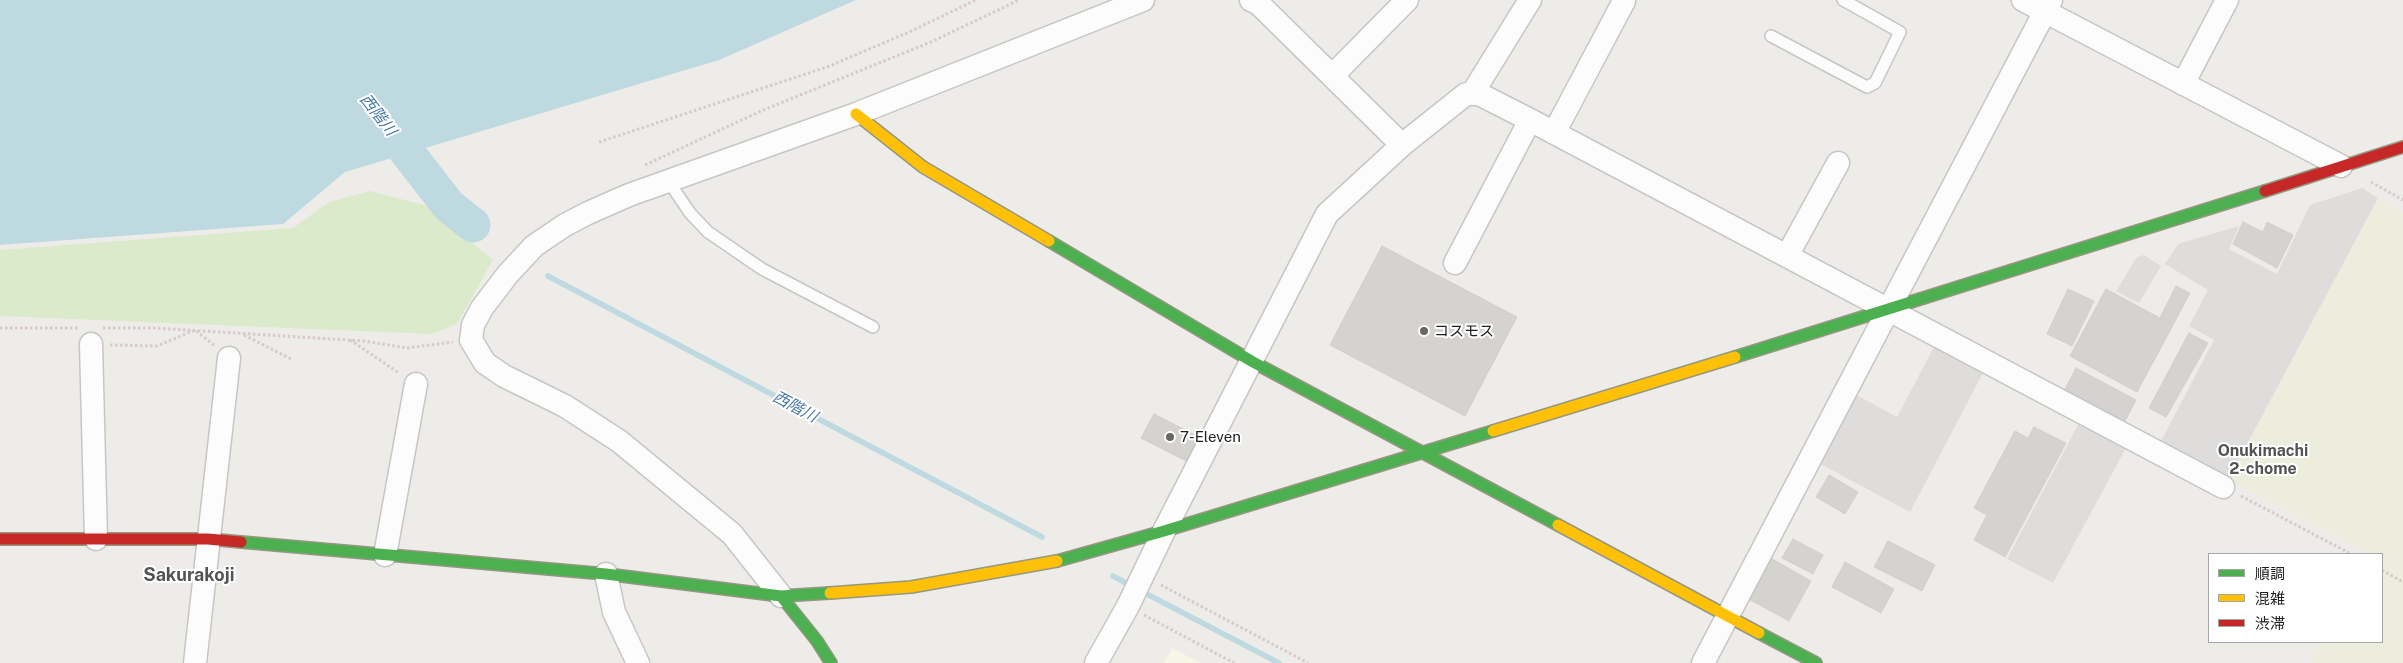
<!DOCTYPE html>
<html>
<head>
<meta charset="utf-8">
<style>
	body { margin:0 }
	#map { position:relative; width:2403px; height:663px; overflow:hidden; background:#eeece9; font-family:"Public Sans","Noto Sans JP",sans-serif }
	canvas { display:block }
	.legend { position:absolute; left:2208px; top:553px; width:175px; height:90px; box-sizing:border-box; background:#fff; border:1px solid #a6a6a6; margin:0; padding:6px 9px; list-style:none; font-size:15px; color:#202020 }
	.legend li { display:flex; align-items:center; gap:10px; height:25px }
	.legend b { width:25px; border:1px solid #a6a6a6 }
</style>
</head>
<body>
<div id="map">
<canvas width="2403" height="663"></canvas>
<ul class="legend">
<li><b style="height:6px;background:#4caf50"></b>順調</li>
<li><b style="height:6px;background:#ffc107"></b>混雑</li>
<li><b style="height:6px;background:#c62828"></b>渋滞</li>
</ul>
</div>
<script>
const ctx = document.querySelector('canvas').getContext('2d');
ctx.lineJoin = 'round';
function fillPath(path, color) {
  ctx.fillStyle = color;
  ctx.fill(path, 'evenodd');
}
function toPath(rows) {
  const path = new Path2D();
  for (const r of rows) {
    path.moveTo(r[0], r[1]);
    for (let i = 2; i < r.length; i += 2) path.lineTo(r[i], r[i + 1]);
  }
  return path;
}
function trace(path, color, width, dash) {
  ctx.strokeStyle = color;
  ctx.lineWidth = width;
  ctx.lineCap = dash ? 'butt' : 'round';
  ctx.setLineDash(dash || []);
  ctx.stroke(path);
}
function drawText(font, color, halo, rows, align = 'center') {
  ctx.font = font + ' "Public Sans","Noto Sans JP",sans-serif';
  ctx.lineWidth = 4;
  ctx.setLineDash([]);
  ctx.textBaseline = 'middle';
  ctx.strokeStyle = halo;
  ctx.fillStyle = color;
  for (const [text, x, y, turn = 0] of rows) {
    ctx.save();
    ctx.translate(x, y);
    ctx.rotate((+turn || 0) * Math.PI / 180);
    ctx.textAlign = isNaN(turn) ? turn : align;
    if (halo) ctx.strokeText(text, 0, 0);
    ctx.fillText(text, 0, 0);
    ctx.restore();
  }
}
const education = toPath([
	[1172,648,1201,663,1164,663]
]);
const farmland = toPath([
	[2378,198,2403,212,2403,663,2311,663,2322,642,2382,642,2382,554,2367,554,2368,552,2228,480]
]);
const grass = toPath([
	[370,191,428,206,493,260,457,324,432,334,0,316,0,250,293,228,329,202]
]);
const parking = toPath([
	[2362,188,2378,198,2228,480,2160,443,2214,340,2189,326,2208,290,2165,264,2178,244,2239,226,2229,249,2277,274,2310,205],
	[2144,255,2161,266,2139,303,2116,291,2137,257],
	[1935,345,1984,371,1910,512,1817,462,1853,393,1897,417],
	[2079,423,2126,448,2053,583,2007,559]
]);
const water = toPath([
	[0,0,856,0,719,60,345,172,283,224,0,245]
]);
const stream = toPath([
	[548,276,1042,537],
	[1113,576,1126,583],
	[1141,591,1279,663]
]);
const river = toPath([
	[378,115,449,206,473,225]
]);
const building = toPath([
	[2243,222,2263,232,2267,222,2293,235,2277,268,2233,244,2243,222],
	[1382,246,1517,317,1465,416,1330,345,1382,246],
	[2176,286,2190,293,2173,325,2160,318,2176,286],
	[2068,289,2094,301,2072,346,2047,334,2068,289],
	[2106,289,2173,325,2137,392,2070,356,2106,289],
	[2189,333,2208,343,2166,417,2149,408,2189,333],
	[2076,368,2136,400,2123,425,2063,393,2076,368],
	[1154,414,1199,437,1186,461,1141,438,1154,414],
	[2034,427,2066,443,2005,557,1974,540,1987,515,1974,508,2015,431,2028,438,2034,427],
	[1829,475,1858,492,1845,514,1816,497,1829,475],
	[1793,539,1823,555,1813,574,1782,558,1793,539],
	[1888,541,1935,565,1922,591,1874,567,1888,541],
	[1767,556,1811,581,1789,621,1745,597,1767,556],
	[1845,562,1894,589,1881,613,1832,587,1845,562]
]);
const path = toPath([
	[599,142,827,67,907,33,976,0],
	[645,165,761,111,931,42,1019,0],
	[2371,182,2403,200],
	[0,328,79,328],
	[103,328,155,328,364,341,407,348,453,342],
	[244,335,293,360],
	[350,340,399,373],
	[110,345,157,346,195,330,215,346],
	[2241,496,2351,554],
	[2382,570,2403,582],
	[1161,585,1308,663],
	[1144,615,1234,663]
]);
const lane = toPath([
	[1771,36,1867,87,1875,83,1900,32,1843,0],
	[669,182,690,213,708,232,762,269,873,327]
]);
const street = toPath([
	[1251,0,1259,4,1402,145],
	[2023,0,2341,166],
	[1332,76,1407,0],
	[2183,84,2227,0],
	[1472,94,1530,0],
	[1554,133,1624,1],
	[1787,256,1838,163],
	[1455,263,1530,120],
	[91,344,96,539],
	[385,555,416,384],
	[606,574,614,612,638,663],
	[781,596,732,534,619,441,565,406,504,376,485,363,471,340,473,325,482,308,508,274,534,246,565,225,588,213,629,195,856,114,1143,0],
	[195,663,229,358],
	[1096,663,1128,606,1164,531,1327,214,1402,145,1466,94,1479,94,1530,120,2223,487],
	[1703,663,2051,0]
]);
const fast = toPath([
	[1049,241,1253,362,1558,525],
	[1735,357,2265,191],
	[241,542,606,574,781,596,830,593],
	[1057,561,1164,531,1493,431],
	[781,596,817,641,831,663],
	[1759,633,1816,663]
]);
const slow = toPath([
	[856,114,923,167,1049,241],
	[1493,431,1735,357],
	[1558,525,1759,633],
	[830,593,911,587,1057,561]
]);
const jam = toPath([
	[2265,191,2403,147],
	[0,539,208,539,241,542]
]);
const markers = [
	[1424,331,5,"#686766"],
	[1170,437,5,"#686766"]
];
const poiNames = [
	["コスモス",1434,331],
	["7-Eleven",1180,437]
];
const waterNames = [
	["西階川",378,115,52],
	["西階川",795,407,28]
];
const neighbourhoodNames = [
	["Onukimachi",2263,451],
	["2-chome",2263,469]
];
const quarterNames = [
	["Sakurakoji",189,575]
];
fillPath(education, '#f7f6e6');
fillPath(farmland, '#ededdd');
fillPath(grass, '#dbeaca');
fillPath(parking, '#dedddc');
fillPath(water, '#bed9e0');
trace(stream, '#bed9e0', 5.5);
trace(river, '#bed9e0', 35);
fillPath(building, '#d5d3d0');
trace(building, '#d1cecb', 1);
trace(lane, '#c7c6c5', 14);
trace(street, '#c7c6c5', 25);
trace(fast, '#969781', 14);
trace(slow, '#969781', 14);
trace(jam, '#969781', 14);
trace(path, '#d7cac8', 3, [2.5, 2.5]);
trace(lane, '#fcfcfc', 11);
trace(street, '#fcfcfc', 22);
trace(fast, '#4caf50', 11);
trace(slow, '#ffc107', 11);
trace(jam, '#c62828', 11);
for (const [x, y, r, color] of markers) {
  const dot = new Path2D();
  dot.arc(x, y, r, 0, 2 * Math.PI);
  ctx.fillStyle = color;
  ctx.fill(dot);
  trace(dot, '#fff', 2);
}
drawText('15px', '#202020', '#fff', poiNames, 'left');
drawText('italic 16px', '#4c7aa5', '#fff', waterNames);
drawText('bold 16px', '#535353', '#fff', neighbourhoodNames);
drawText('bold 18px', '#535353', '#fff', quarterNames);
</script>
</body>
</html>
